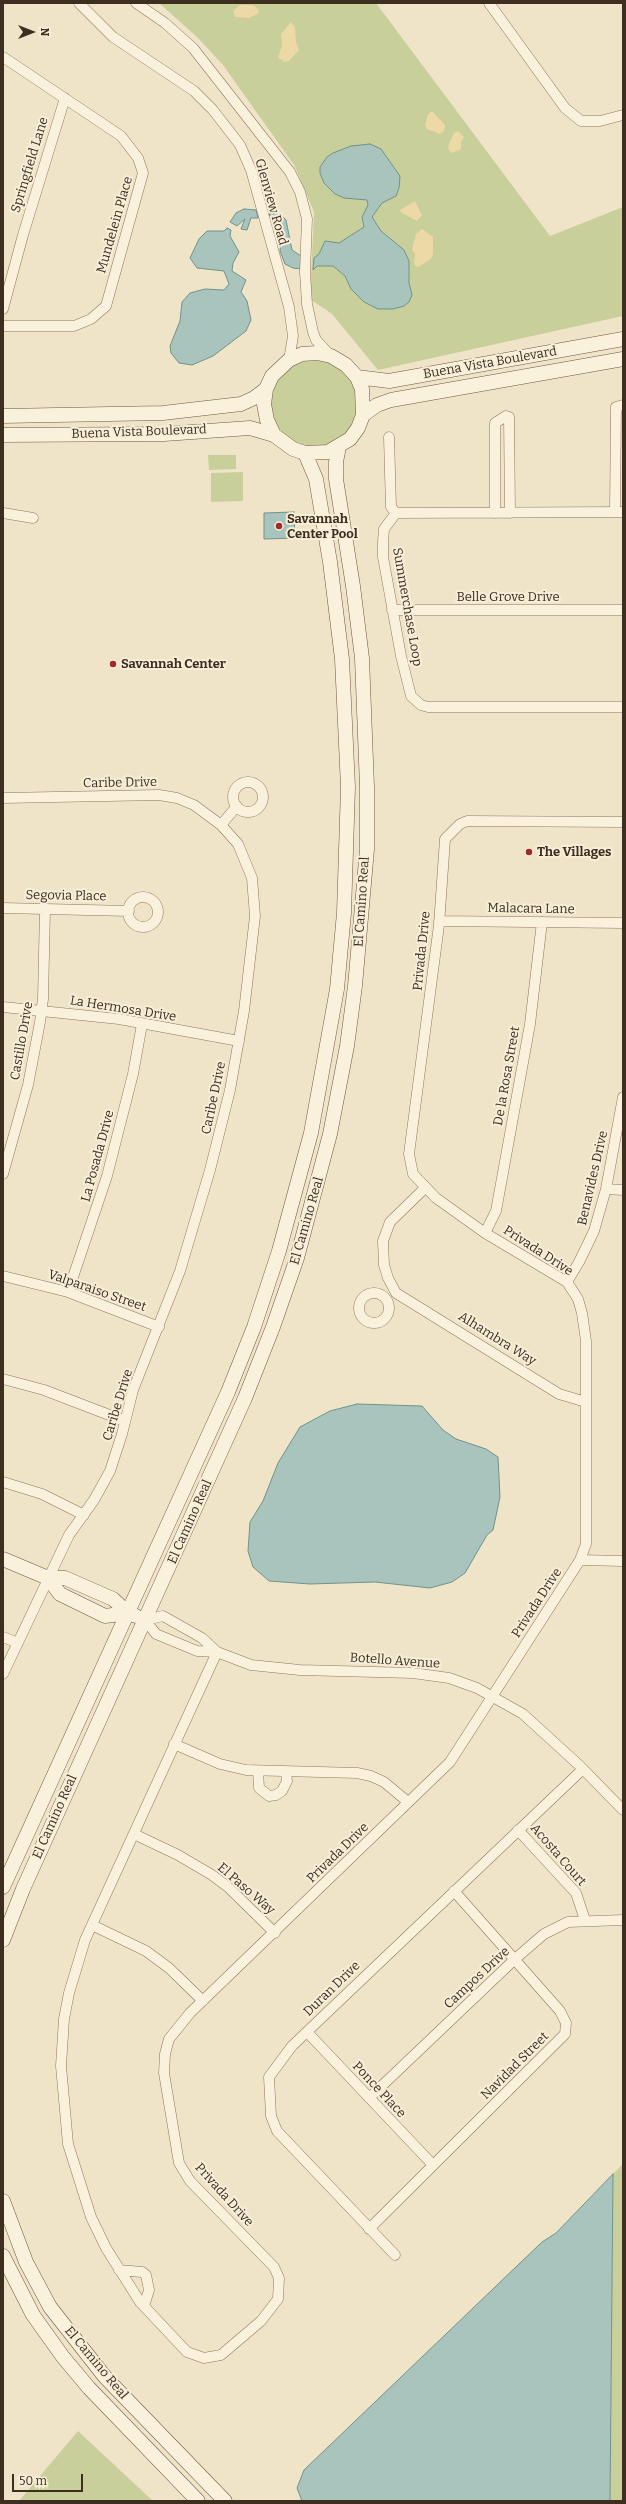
<!DOCTYPE html>
<html>
<head>
<meta charset="utf-8">
<style>
	body { margin:0 }
	#map { position:relative; width:626px; height:2504px; overflow:hidden; background:#f0e4c8; font-family:Bitter,serif }
	canvas { display:block }
	.frame { position:absolute; inset:0; border:4px solid #3d2e20; pointer-events:none }
	.north { position:absolute; left:12px; top:12px; width:40px; height:40px; -webkit-text-stroke:3px #f7eed8; paint-order:stroke; rotate:90deg; font-size:11px; font-weight:700; line-height:16px; text-align:center; color:#3d2e20 }
	.north::after { content:''; display:block; margin:auto; width:14px; height:18px; background:#3d2e20; clip-path:polygon(50% 0,100% 100%,50% 72%,0 100%) }
	.scale { position:absolute; left:12px; top:2474px; width:71px; height:18px; box-sizing:border-box; border:2px solid #3d2e20; border-top:0; padding-left:5px; font-size:12px; line-height:14px; white-space:nowrap; color:#3d2e20; -webkit-text-stroke:3px #f7eed8; paint-order:stroke }
</style>
</head>
<body>
<div id="map">
<canvas width="626" height="2504"></canvas>
<div class="frame"></div>
<div class="north">N</div>
<div class="scale">50 m</div>
</div>
<script>
const ctx = document.querySelector('canvas').getContext('2d');
ctx.lineJoin = 'round';
function fillPath(path, color) {
  ctx.fillStyle = color;
  ctx.fill(path, 'evenodd');
}
function toPath(rows) {
  const path = new Path2D();
  for (const r of rows) {
    if (r.length === 3) {
      path.moveTo(r[0] + r[2], r[1]);
      path.arc(r[0], r[1], r[2], 0, 2 * Math.PI);
      continue;
    }
    path.moveTo(r[0], r[1]);
    for (let i = 2; i < r.length; i += 2) path.lineTo(r[i], r[i + 1]);
  }
  return path;
}
function trace(path, color, width, dash) {
  ctx.strokeStyle = color;
  ctx.lineWidth = width;
  ctx.lineCap = dash ? 'butt' : 'round';
  ctx.setLineDash(dash || []);
  ctx.stroke(path);
}
function drawText(font, color, halo, rows, align = 'center') {
  ctx.font = font + ' Bitter,serif';
  ctx.lineWidth = 4;
  ctx.setLineDash([]);
  ctx.textBaseline = 'middle';
  ctx.strokeStyle = halo;
  ctx.fillStyle = color;
  for (const [text, x, y, turn = 0] of rows) {
    ctx.save();
    ctx.translate(x, y);
    ctx.rotate((+turn || 0) * Math.PI / 180);
    ctx.textAlign = isNaN(turn) ? turn : align;
    if (halo) ctx.strokeText(text, 0, 0);
    ctx.fillText(text, 0, 0);
    ctx.restore();
  }
}
const green = toPath([
	[159,3,376,3,550,236,623,207,623,316,378,370,332,314,310,299,314,212,294,165,223,65,197,37],
	[308,360,323,361,337,366,348,376,355,389,358,404,355,419,347,432,337,441,324,446,310,447,297,444,285,436,277,425,272,413,271,399,275,385,282,374,294,365],
	[208,455,236,455,236,469,209,470],
	[243,472,243,501,211,502,211,473],
	[623,2164,623,2501,610,2501,613,2174],
	[78,2431,153,2501,19,2501]
]);
const sand = toPath([
	[240,5,253,5,258,9,259,13,249,18,235,17,233,11],
	[291,22,295,27,296,42,299,50,289,61,284,62,278,57,282,46,281,34],
	[432,111,445,125,444,131,440,134,427,129,425,126,428,114],
	[458,131,464,137,461,142,461,149,452,153,448,149,449,144,454,133],
	[415,201,422,215,417,221,402,213,400,210],
	[422,229,433,237,433,254,431,259,418,267,414,265,415,254,412,250,416,234]
]);
const water = toPath([
	[370,144,381,149,400,176,399,188,396,196,382,203,372,217,381,231,404,250,409,261,409,283,412,295,409,302,404,306,393,309,378,309,364,302,351,289,345,276,333,266,317,266,313,270,314,258,319,254,325,241,339,243,364,227,362,217,368,205,367,200,344,198,335,194,324,183,320,173,320,167,327,157,333,153,351,146,370,144],
	[244,209,256,210,258,218,251,218,247,230,241,229,245,219,237,226,230,222,236,213,244,209],
	[275,209,286,220,292,250,301,256,301,269,293,268,285,264,280,251,281,241,276,220,270,219,269,210,275,209],
	[227,228,231,230,230,236,239,252,233,263,232,271,246,280,241,292,247,301,251,320,246,331,213,356,192,365,179,363,171,353,170,346,180,321,182,302,190,293,205,289,224,290,229,284,224,271,197,268,190,258,199,239,207,231,224,231,227,228],
	[294,512,295,538,264,539,264,513,294,512],
	[357,1404,422,1406,443,1430,456,1439,486,1449,498,1457,500,1497,493,1530,487,1535,465,1573,452,1582,430,1588,375,1582,310,1584,269,1581,253,1567,248,1551,250,1522,263,1501,278,1463,300,1427,330,1411,357,1404],
	[613,2174,610,2501,302,2501,297,2488,304,2470,542,2242,556,2233,613,2174]
]);
const street = toPath([
	[79,3,113,37,194,91,213,110,240,145,251,170,289,307,293,336,289,360],
	[136,3,165,23,193,48,290,172,300,192,307,219,305,272,307,304,313,332,316,340,331,356],
	[489,3,565,108,581,121,600,121,623,115],
	[3,57,121,136,138,158,143,173,106,306,91,319,74,326,3,326],
	[3,309,23,235,65,98],
	[389,437,391,507,396,513],
	[615,512,616,407,623,405],
	[623,512,396,513,384,529,383,542,383,557,401,656,411,696,421,705,428,707,623,707],
	[3,513,33,518],
	[495,513,495,423,506,416,509,417,510,513],
	[392,610,623,610],
	[248,797,15],
	[3,798,159,795,177,798,194,805,221,825,238,844,252,878,255,916,244,1011,230,1090,210,1170,180,1271,133,1390,122,1434,110,1471,94,1500,69,1535,3,1674],
	[221,825,237,806],
	[143,912,15],
	[3,908,129,911],
	[439,921,623,923],
	[3,1007,119,1019,239,1041],
	[3,1174,28,1085,40,1022,43,999,45,909],
	[425,1188,390,1222,383,1241,384,1265,388,1278,396,1293,559,1394,586,1402],
	[606,1189,623,1190],
	[485,1233,496,1211,530,1024,542,922],
	[3,1276,68,1292,159,1327],
	[567,1282,579,1262,594,1231,606,1189,623,1097],
	[68,1292,107,1176,133,1074,142,1024],
	[374,1308,15],
	[3,1379,44,1390,125,1421],
	[3,1482,42,1494,84,1515],
	[580,1560,623,1561],
	[3,1637,18,1643],
	[217,1652,85,1940,69,1993,64,2019,61,2066,68,2144,91,2217,106,2248,140,2302,187,2352,204,2358,221,2355,261,2321,278,2299,279,2278,274,2267,190,2181,179,2163,164,2073,165,2054,169,2039,190,2013,450,1762,580,1560,586,1544,586,1341,582,1313,578,1299,567,1282,485,1233,436,1198,413,1174,409,1154,439,925,445,839,460,824,467,821,623,822],
	[217,1652,202,1638,163,1616,145,1620,156,1634,197,1651,217,1652,251,1665,300,1670,413,1673,449,1678,477,1688,523,1714,580,1766,623,1810],
	[174,1744,220,1764,246,1770,357,1773,371,1776,384,1782,408,1802],
	[258,1771,259,1788,269,1796,276,1795,282,1791,287,1781,286,1772],
	[518,1830,576,1893,585,1920],
	[134,1834,178,1855,212,1875,228,1887,275,1933],
	[92,1925,146,1951,169,1968,203,2001],
	[307,2032,433,2165],
	[369,2098,515,1959,544,1934,568,1922,623,1920],
	[369,2229,565,2034,566,2023,560,2011,454,1891],
	[395,2255,277,2131,271,2116,269,2077,292,2046,583,1769],
	[119,2270,142,2272,146,2275,149,2290,144,2306]
]);
const secondary = toPath([
	[357,377,389,381,623,339],
	[363,415,377,405,391,400,623,359],
	[3,416,163,413,241,404,254,398,266,389],
	[3,435,164,434,250,428,274,435,293,449,305,453,328,452,350,439,358,428,363,415,362,389,357,377,346,365,331,356,317,353,302,354,289,360,272,376,266,389,264,404,267,420,274,435],
	[3,1559,48,1578,65,1578,113,1599,128,1613,136,1616],
	[48,1578,60,1594,105,1616,128,1613],
	[3,1887,228,1392,254,1327,279,1251,311,1133,337,989,344,913,348,787,342,659,330,562,316,479,305,453],
	[3,1940,23,1889,245,1398,273,1327,297,1258,330,1134,347,1046,355,986,367,849,367,787,362,658,353,586,336,479,336,462,339,447],
	[3,2201,26,2262,50,2307,105,2377,225,2501],
	[3,2256,33,2315,63,2357,89,2388,198,2501]
]);
const markers = [
	[279,526,4,"#9e2a2b"],
	[113,664,4,"#9e2a2b"],
	[529,852,4,"#9e2a2b"]
];
const streetNames = [
	["Springfield Lane",30,165,-73],
	["Glenview Road",271,202,74],
	["Mundelein Place",115,225,-74],
	["Buena Vista Boulevard",490,363,-10],
	["Buena Vista Boulevard",139,432,-2],
	["Belle Grove Drive",508,597],
	["Summerchase Loop",407,607,80],
	["Caribe Drive",120,783,-1],
	["Segovia Place",66,896,1],
	["El Camino Real",362,902,-86],
	["Malacara Lane",531,909,1],
	["Privada Drive",422,951,-84],
	["La Hermosa Drive",123,1009,9],
	["Castillo Drive",22,1041,-80],
	["De la Rosa Street",507,1076,-80],
	["Caribe Drive",214,1098,-78],
	["La Posada Drive",98,1156,-75],
	["Benavides Drive",593,1178,-77],
	["El Camino Real",307,1221,-74],
	["Privada Drive",538,1251,33],
	["Valparaiso Street",97,1291,19],
	["Alhambra Way",497,1339,32],
	["Caribe Drive",118,1405,-73],
	["El Camino Real",190,1522,-66],
	["Privada Drive",537,1603,-57],
	["Botello Avenue",395,1661,4],
	["El Camino Real",55,1817,-66],
	["Privada Drive",338,1853,-44],
	["Acosta Court",558,1855,49],
	["El Paso Way",246,1889,41],
	["Campos Drive",477,1978,-43],
	["Duran Drive",332,1989,-44],
	["Navidad Street",515,2066,-45],
	["Ponce Place",379,2090,47],
	["Privada Drive",224,2195,48],
	["El Camino Real",96,2363,50]
];
const poiNames = [
	["Savannah",287,519],
	["Center Pool",287,534],
	["Savannah Center",121,664],
	["The Villages",537,852]
];
fillPath(green, '#c9cf9b');
fillPath(sand, '#ecd9a5');
fillPath(water, '#a9c4bc');
trace(water, '#6f938a', 1);
trace(street, '#8d765c', 11);
trace(secondary, '#6f573f', 15);
trace(street, '#faf1dc', 10);
trace(secondary, '#faf1dc', 14);
for (const [x, y, r, color] of markers) {
  const dot = new Path2D();
  dot.arc(x, y, r, 0, 2 * Math.PI);
  ctx.fillStyle = color;
  ctx.fill(dot);
  trace(dot, '#f7eed8', 1.5);
}
drawText('13px', '#3d2e20', '#f7eed8', streetNames);
drawText('bold 13px', '#3d2e20', '#f7eed8', poiNames, 'left');
</script>
</body>
</html>
